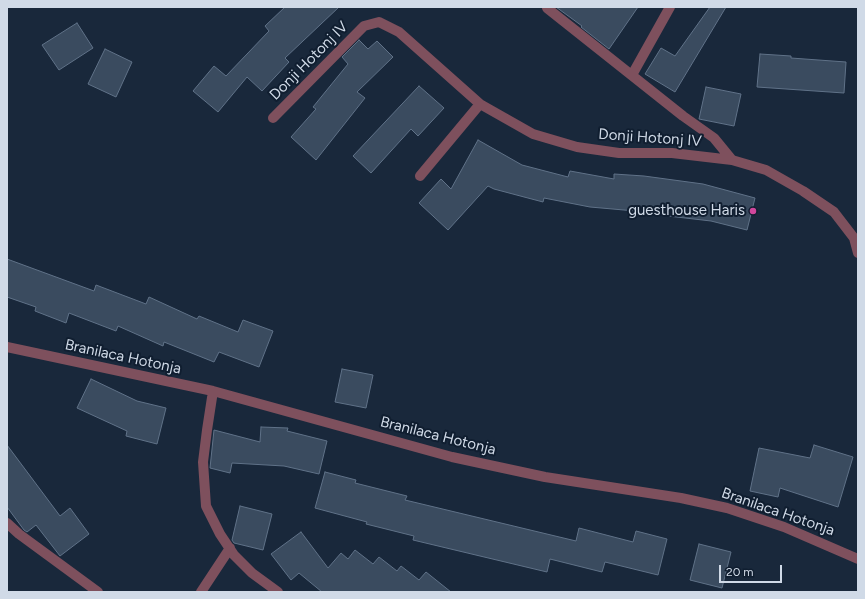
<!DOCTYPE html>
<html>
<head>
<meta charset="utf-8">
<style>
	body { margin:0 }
	#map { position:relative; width:865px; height:599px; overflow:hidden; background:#19283b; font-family:Figtree,sans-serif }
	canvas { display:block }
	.frame { position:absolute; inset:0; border:8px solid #d0dae7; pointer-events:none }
	.scale { position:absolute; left:719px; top:565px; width:63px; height:18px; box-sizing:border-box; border:2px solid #d0dae7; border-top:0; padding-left:5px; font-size:12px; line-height:14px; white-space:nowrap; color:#d0dae7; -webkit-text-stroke:3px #101e30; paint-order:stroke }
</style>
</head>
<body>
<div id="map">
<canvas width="865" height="599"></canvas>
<div class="frame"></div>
<div class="scale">20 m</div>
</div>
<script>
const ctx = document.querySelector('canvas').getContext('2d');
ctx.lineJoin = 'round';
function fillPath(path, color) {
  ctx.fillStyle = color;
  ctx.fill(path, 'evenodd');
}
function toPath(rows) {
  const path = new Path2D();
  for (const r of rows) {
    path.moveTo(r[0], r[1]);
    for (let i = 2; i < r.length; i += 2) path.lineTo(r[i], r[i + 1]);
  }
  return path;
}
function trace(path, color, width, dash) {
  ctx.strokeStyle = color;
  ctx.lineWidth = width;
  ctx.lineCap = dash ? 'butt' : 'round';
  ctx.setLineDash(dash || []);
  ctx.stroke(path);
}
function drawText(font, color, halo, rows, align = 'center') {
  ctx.font = font + ' Figtree,sans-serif';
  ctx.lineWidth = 4;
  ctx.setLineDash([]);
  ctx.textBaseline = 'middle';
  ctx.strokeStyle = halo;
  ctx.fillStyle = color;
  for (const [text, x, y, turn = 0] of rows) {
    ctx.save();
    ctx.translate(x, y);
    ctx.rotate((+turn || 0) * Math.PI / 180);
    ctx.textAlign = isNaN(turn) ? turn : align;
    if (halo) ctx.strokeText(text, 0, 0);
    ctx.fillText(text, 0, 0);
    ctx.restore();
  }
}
const building = toPath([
	[285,7,339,7,285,58,289,62,262,91,247,77,218,112,193,91,214,66,226,76,269,31,265,26,285,7],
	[556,7,638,7,609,49,581,27,582,26,556,7],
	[710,7,726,7,675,92,645,74,661,48,675,56,710,7],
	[77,23,93,48,59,70,42,45,77,23],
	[359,40,368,49,377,41,393,57,357,92,365,98,316,160,291,137,316,109,313,107,348,64,342,57,359,40],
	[105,49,132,62,116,97,88,84,105,49],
	[760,54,791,56,791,58,846,62,844,93,757,87,760,54],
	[419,86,444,108,418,136,411,129,371,173,353,156,419,86],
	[706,87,741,94,734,126,699,119,706,87],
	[478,140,522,165,568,177,570,171,614,179,614,174,644,176,703,184,755,198,747,230,711,221,668,216,669,214,590,207,544,198,543,202,494,189,488,186,448,230,419,203,441,179,451,189,478,140],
	[7,259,94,291,96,285,146,304,149,297,197,319,199,316,238,332,243,320,273,331,259,367,219,352,214,362,164,342,163,346,118,326,116,331,69,313,66,323,35,311,36,307,7,297,7,259],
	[342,369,373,375,366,408,335,402,342,369],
	[91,379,137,401,166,408,157,444,126,436,127,431,77,408,91,379],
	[261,427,288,428,287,431,327,441,319,474,284,466,232,463,230,473,210,468,214,430,260,442,261,427],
	[7,445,60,516,70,508,89,534,60,556,36,525,27,532,24,530,7,507,7,445],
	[814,445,853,457,838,507,780,488,778,497,750,491,759,448,810,458,814,445],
	[325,472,356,480,355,483,407,496,405,500,576,541,579,528,633,542,636,531,667,539,658,575,605,562,602,572,550,559,547,572,413,540,414,536,366,524,367,522,315,508,325,472],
	[240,506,272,514,263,550,234,543,232,540,240,506],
	[301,532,328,568,341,553,348,559,355,550,373,564,379,557,397,571,401,566,419,580,426,572,451,592,322,592,299,573,291,580,271,554,301,532],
	[699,544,731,552,722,588,690,580,699,544]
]);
const street = toPath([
	[547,8,683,116,714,138,732,160],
	[632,75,670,7],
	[273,118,364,26,379,22,399,32,480,104,533,134,577,147,619,153,672,153,732,160,766,170,803,191,834,212,854,238,858,253],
	[420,176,480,104],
	[7,347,213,391,452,457,545,477,681,498,727,508,784,527,858,559],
	[213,391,207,430,203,462,206,506,220,534,234,555,252,573,278,592],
	[7,523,19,534,98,592],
	[201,592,230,548]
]);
const markers = [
	[753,211,4,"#d1479c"]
];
const streetNames = [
	["Donji Hotonj IV",309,61,-45],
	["Donji Hotonj IV",650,138,4],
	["Branilaca Hotonja",123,357,12],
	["Branilaca Hotonja",438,436,14],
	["Branilaca Hotonja",778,512,19]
];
const poiNames = [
	["guesthouse Haris",745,211]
];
fillPath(building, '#3a4b5f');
trace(building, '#607288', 1);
trace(street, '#7e505d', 10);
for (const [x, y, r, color] of markers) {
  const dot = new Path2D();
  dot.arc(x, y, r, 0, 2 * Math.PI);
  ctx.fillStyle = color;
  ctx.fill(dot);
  trace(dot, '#101e30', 1.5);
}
drawText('15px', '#d0dae7', '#101e30', streetNames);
drawText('15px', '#d0dae7', '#101e30', poiNames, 'right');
</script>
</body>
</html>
